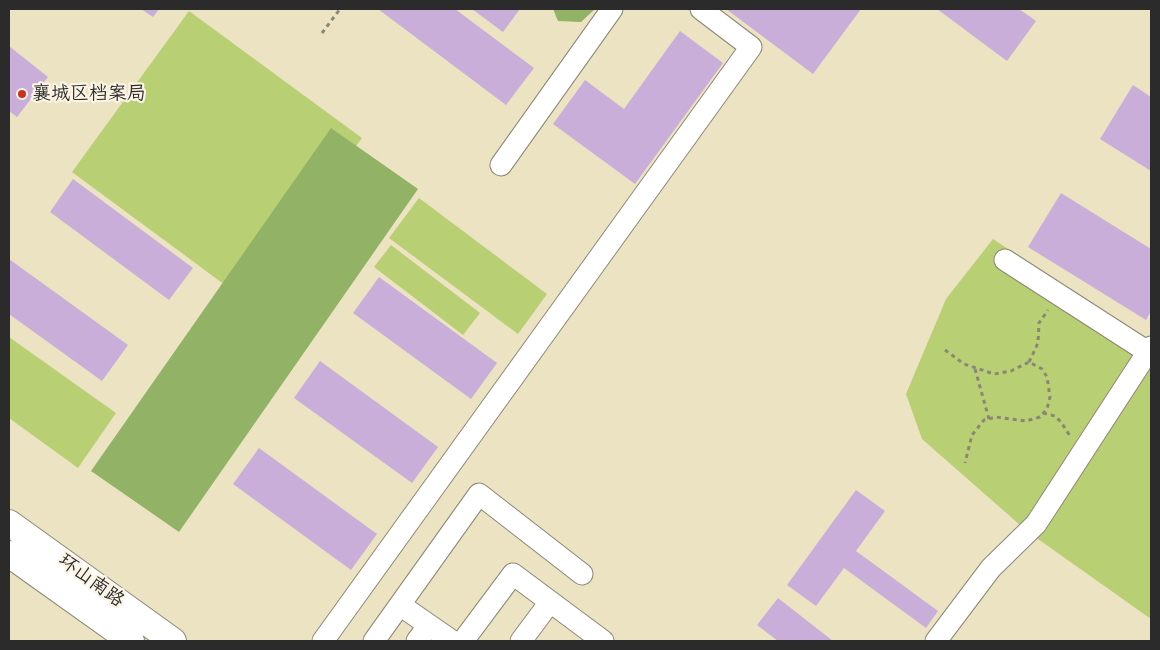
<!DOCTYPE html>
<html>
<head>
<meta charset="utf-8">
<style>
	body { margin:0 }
	#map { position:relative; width:1160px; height:650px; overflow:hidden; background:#ebe3c2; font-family:Itim,sans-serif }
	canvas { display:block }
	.frame { position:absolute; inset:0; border:10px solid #2b2b2b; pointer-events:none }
</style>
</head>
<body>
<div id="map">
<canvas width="1160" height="650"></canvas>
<div class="frame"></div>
</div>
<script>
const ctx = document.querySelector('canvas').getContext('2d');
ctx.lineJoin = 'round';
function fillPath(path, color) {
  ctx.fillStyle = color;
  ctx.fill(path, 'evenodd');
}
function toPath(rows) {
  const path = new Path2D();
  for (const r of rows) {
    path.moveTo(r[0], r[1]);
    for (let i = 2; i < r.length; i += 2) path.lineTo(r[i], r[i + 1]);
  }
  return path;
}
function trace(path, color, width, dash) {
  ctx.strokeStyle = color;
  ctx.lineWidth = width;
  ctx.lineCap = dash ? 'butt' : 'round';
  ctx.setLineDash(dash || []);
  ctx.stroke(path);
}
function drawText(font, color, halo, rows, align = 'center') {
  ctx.font = font + ' Itim,"LXGW WenKai TC",sans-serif';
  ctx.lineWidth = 4.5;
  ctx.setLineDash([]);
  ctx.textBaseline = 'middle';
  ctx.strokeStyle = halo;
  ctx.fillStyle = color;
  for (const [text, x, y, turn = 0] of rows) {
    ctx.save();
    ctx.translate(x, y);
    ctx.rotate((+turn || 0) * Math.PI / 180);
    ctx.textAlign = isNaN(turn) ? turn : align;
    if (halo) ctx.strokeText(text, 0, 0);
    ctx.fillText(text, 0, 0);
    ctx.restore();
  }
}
const green = toPath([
	[189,11,362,138,244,299,72,172],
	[419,198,547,294,518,334,389,238],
	[993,239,1151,344,1151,619,1028,532,922,439,906,394,946,299],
	[391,245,480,313,463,335,374,267],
	[9,337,116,413,78,468,9,418]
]);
const forest = toPath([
	[553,9,595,9,581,22,558,21],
	[331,128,418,189,179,532,91,471]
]);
const building = toPath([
	[141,9,159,9,153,17],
	[378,9,455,9,534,68,506,105],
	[472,9,520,9,503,32],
	[726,9,861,9,813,74],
	[937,9,1019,9,1036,21,1007,61],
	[680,31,723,63,635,184,553,124,585,80,624,109],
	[9,46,48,77,17,117,9,111],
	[1133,85,1151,97,1151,171,1100,139],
	[73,179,193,268,169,300,50,212],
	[1061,193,1151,249,1151,311,1146,320,1028,247],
	[9,259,128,345,102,381,9,314],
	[379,277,497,363,471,399,353,313],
	[320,361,438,447,412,483,294,398],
	[259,448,377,534,351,570,233,484],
	[856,490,885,511,856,551,938,611,926,628,844,568,816,606,787,585],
	[778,598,833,641,778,641,757,625]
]);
const path = toPath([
	[322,33,340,9],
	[945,350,964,364,994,374,1011,371,1029,362,1042,369,1047,377,1050,397,1047,409,1040,417,1026,421,996,417,984,420,972,435,965,463],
	[1029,362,1038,343,1039,323,1048,310],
	[975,369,989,419],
	[1043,413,1055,416,1061,422,1070,436]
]);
const minor = toPath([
	[501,165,612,9],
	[1005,260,1151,354],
	[400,605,452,641],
	[323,641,751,47,701,9],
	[374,641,479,494,582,574],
	[417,641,429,625],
	[463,641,513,574,603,641],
	[521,641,550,602],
	[936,641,991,568,1036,524,1151,347]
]);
const major = toPath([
	[9,523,173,641],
	[9,554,131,641]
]);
const markers = [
	[22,94,5,"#c8321e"]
];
const poiNames = [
	["襄城区档案局",32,94]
];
const streetNames = [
	["环山南路",91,581,36]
];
fillPath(green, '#b9cf74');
fillPath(forest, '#92b266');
fillPath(building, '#caaeda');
trace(minor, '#8b8776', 23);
trace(major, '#8b8776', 28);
trace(path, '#8b8776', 3, [4, 4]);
trace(minor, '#fff', 21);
trace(major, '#fff', 26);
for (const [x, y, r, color] of markers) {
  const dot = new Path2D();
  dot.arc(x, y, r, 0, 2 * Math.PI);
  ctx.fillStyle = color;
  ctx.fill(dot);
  trace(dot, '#fcf5e5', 2);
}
drawText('19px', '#2b2b2b', '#fcf5e5', poiNames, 'left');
drawText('19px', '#2b2b2b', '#fcf5e5', streetNames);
</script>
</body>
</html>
